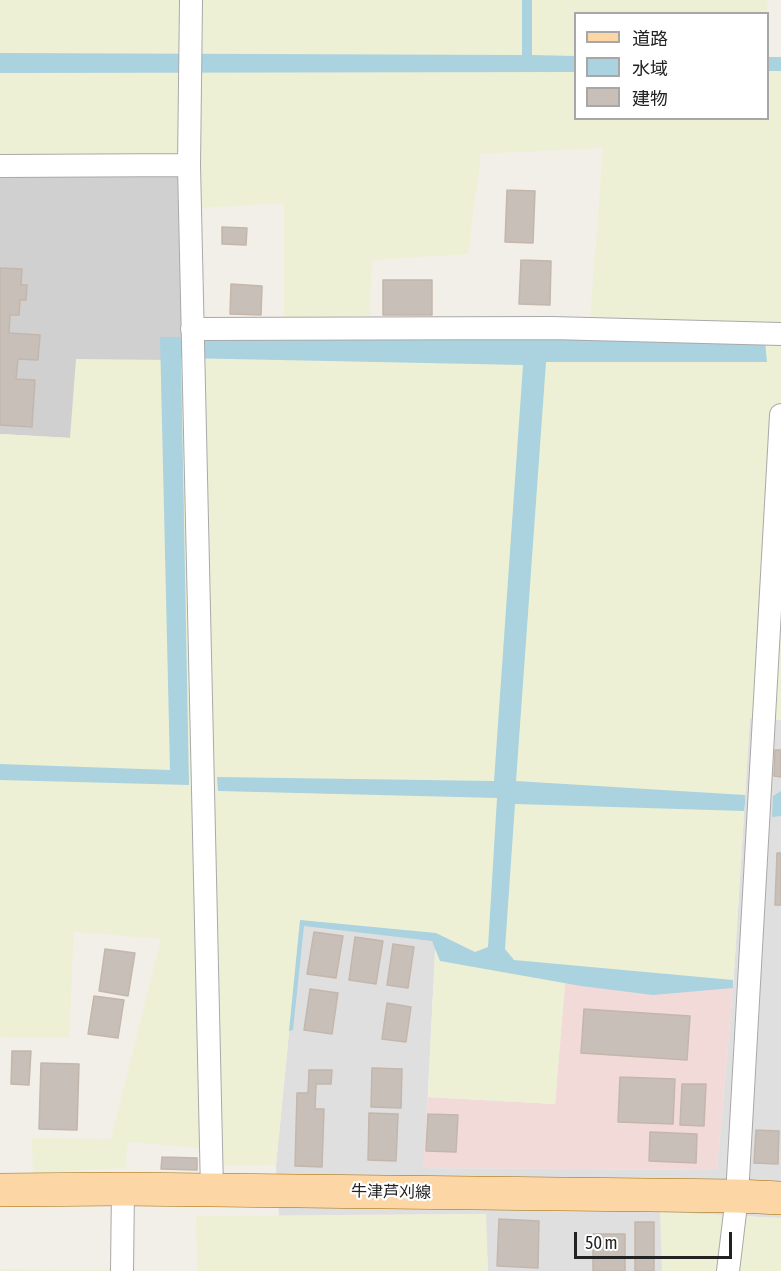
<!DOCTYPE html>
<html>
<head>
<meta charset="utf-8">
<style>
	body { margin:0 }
	#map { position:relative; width:781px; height:1271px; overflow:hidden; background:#f2efe9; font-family:"Asap Condensed","Noto Sans JP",sans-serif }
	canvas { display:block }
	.legend { position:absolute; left:574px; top:12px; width:195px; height:108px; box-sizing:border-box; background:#fff; border:2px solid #a7a7a7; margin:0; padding:8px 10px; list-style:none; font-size:18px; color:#222 }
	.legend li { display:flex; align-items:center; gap:12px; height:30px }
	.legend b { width:30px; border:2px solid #a7a7a7 }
	.scale { position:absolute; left:574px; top:1232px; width:158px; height:27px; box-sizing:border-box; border:3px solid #222; border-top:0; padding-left:8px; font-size:18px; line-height:21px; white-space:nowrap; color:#222; -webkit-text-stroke:4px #fff; paint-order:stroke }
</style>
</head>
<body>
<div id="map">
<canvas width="781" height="1271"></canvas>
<ul class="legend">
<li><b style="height:8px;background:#fcd6a4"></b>道路</li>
<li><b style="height:16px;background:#aad3df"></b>水域</li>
<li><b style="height:16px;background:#c7bfb8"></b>建物</li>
</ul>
<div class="scale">50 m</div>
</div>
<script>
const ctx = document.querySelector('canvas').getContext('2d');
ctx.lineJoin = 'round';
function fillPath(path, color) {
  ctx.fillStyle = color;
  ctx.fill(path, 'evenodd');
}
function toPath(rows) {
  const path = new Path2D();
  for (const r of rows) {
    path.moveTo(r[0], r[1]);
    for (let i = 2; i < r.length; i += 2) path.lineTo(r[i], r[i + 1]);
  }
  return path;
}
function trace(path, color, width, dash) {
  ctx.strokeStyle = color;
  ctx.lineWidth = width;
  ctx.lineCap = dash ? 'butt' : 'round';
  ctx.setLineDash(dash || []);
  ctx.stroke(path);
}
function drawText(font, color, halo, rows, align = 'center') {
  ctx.font = font + ' "Asap Condensed","Noto Sans JP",sans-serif';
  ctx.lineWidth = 4.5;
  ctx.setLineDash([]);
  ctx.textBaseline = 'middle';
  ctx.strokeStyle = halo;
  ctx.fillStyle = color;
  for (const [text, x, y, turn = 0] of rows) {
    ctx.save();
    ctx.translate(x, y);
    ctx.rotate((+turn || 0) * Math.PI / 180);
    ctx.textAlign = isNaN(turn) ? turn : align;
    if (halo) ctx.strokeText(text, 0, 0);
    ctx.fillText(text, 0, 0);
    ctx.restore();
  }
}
const residential = toPath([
	[750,717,781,720,781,1218,661,1212,662,1271,488,1271,485,1214,279,1216,276,1165,300,920,436,933,424,1168,717,1170,733,988]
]);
const commercial = toPath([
	[565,975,733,988,717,1170,423,1168,428,1097,555,1104]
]);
const religious = toPath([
	[187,168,185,344,71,438,0,434,0,171]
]);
const farmland = toPath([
	[0,0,768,0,766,13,576,14,576,118,768,118,768,59,781,61,781,720,750,718,733,988,566,975,555,1104,428,1097,436,933,300,920,276,1165,221,1166,219,1150,128,1142,125,1168,33,1173,32,1138,111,1139,161,939,74,932,69,1038,0,1037,0,434,70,438,76,359,168,360,284,343,284,203,187,209,187,169,0,171],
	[603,148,588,347,369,343,372,260,468,254,481,154],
	[660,1212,781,1218,781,1271,662,1271],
	[486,1214,488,1271,197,1271,196,1216],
	[0,1269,111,1270,111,1271,0,1271]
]);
const water = toPath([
	[522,0,532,0,532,55,576,56,575,72,0,73,0,53,522,55],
	[768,57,781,57,781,71,768,71],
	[160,337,765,341,767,362,546,362,516,781,745,795,745,804,744,811,515,804,505,949,514,960,733,980,733,988,653,995,581,986,440,961,432,941,304,926,293,1030,289,1031,300,920,436,933,475,952,488,947,497,798,218,791,217,777,494,781,523,365,181,358,189,785,0,780,0,764,170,770],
	[781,791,781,816,772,817,773,796]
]);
const building = toPath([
	[507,190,535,191,533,243,505,242,507,190],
	[222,227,247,228,246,245,222,244,222,227],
	[521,260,551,261,550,305,519,304,521,260],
	[0,268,22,269,21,285,27,285,26,300,20,300,19,315,10,315,9,333,40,335,38,360,18,359,16,379,35,380,32,427,0,425,0,268],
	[383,280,432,280,432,315,383,315,383,280],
	[231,284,262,286,261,315,230,314,231,284],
	[775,750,781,750,781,777,774,776,775,750],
	[777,853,781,853,781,905,775,905,777,853],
	[314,932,343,936,336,978,307,974,314,932],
	[355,937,383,941,376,984,349,980,355,937],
	[393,944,414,947,408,988,387,985,393,944],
	[105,949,135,953,128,996,99,991,105,949],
	[310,989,338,993,332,1034,304,1030,310,989],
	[94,996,124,1000,118,1038,88,1034,94,996],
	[387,1003,411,1007,406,1042,382,1039,387,1003],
	[584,1009,690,1016,687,1060,581,1053,584,1009],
	[12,1051,31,1051,29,1085,11,1084,12,1051],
	[41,1063,79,1064,77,1130,39,1129,41,1063],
	[372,1068,402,1069,401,1108,371,1107,372,1068],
	[309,1070,332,1070,331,1084,316,1084,315,1109,324,1109,322,1167,295,1166,297,1093,308,1093,309,1070],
	[620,1077,675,1079,673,1124,618,1122,620,1077],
	[682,1084,706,1084,704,1126,680,1125,682,1084],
	[369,1113,398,1114,396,1161,368,1160,369,1113],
	[428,1114,458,1115,456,1152,426,1151,428,1114],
	[756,1130,779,1131,778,1164,754,1163,756,1130],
	[650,1132,697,1134,696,1163,649,1161,650,1132],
	[162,1157,197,1158,197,1170,161,1169,162,1157],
	[499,1219,539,1221,538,1268,497,1266,499,1219],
	[635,1222,654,1222,654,1271,635,1271,635,1222],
	[593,1234,625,1234,625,1271,593,1271,593,1234]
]);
const street = toPath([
	[191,0,189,165,212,1190],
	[0,166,189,165],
	[192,329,551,328,781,334],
	[122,1271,123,1189],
	[728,1271,737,1196,781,415]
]);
const primary = toPath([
	[0,1190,123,1189,737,1196,781,1198]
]);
const streetNames = [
	["牛津芦刈線",391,1192,1]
];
fillPath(residential, '#e0dfdf');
fillPath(commercial, '#f2dad9');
fillPath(religious, '#d0d0d0');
fillPath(farmland, '#eef0d5');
fillPath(water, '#aad3df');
fillPath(building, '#c7bfb8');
trace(building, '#c4b6ab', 1.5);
trace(street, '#a9a9a9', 24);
trace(primary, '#a06b00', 34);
trace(street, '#fff', 22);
trace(primary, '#fcd6a4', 33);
drawText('16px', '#222', '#fff', streetNames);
</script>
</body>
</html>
